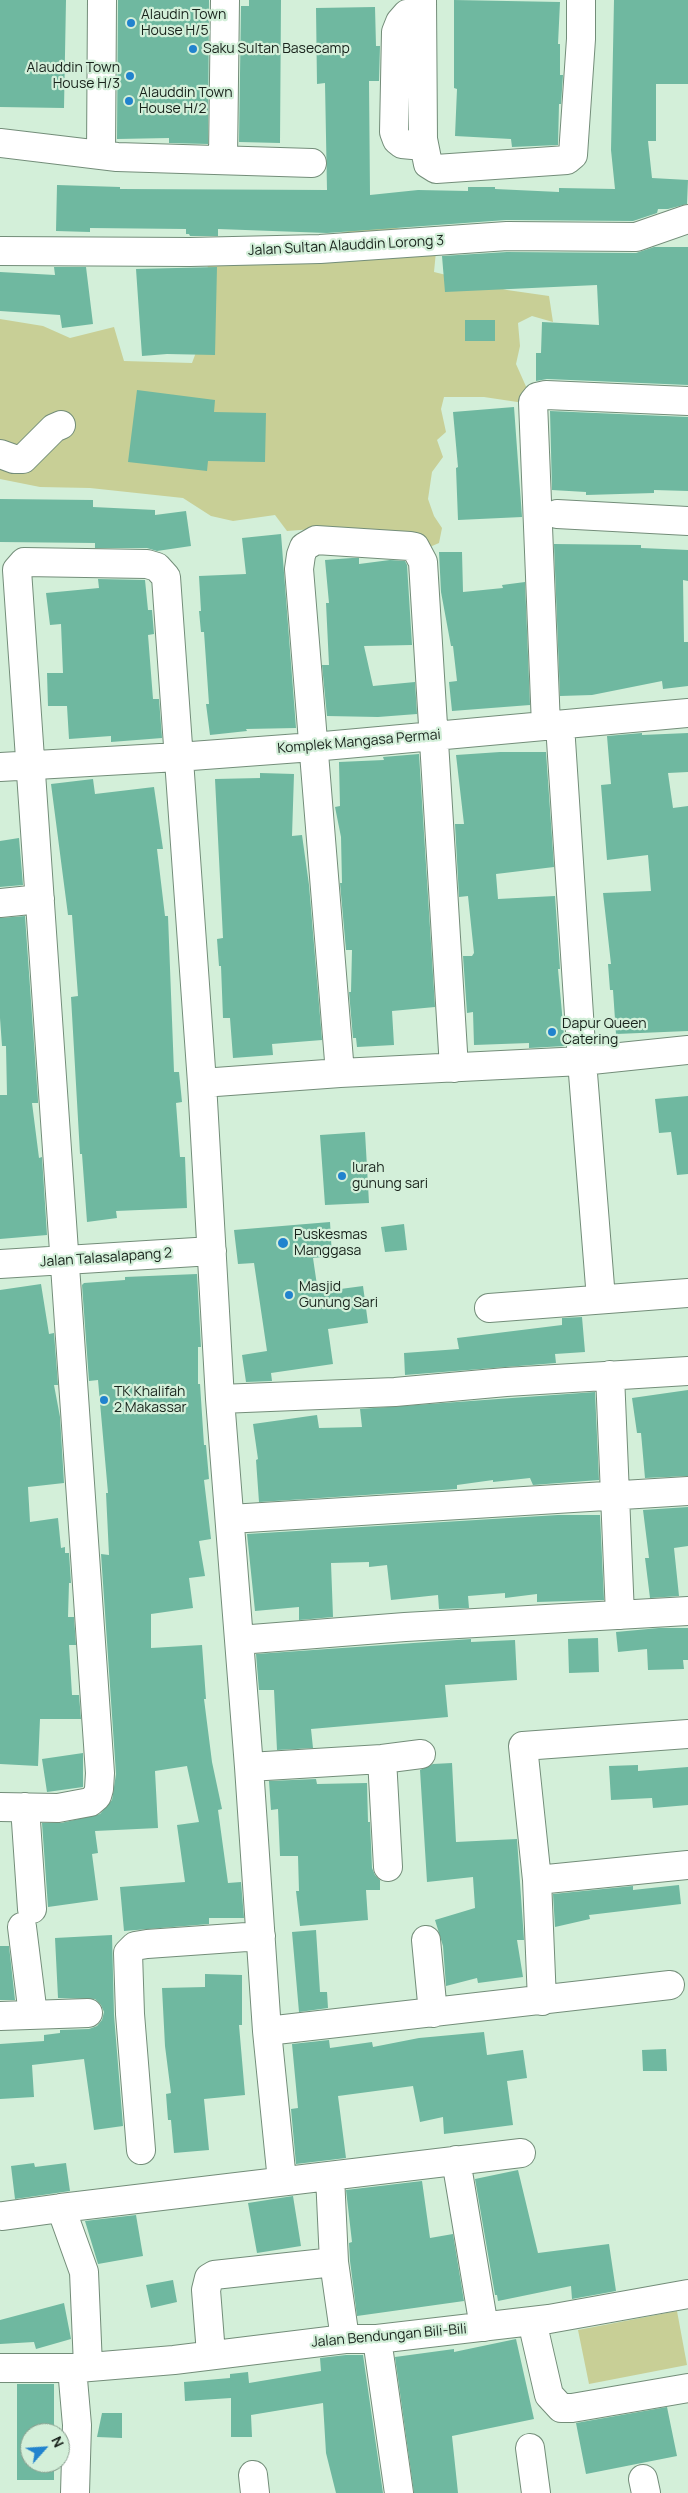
<!DOCTYPE html>
<html>
<head>
<meta charset="utf-8">
<style>
	body { margin:0 }
	#map { position:relative; width:688px; height:2493px; overflow:hidden; background:#d3efd9; font-family:Manrope,sans-serif }
	canvas { display:block }
	.north { position:absolute; left:20px; top:2423px; width:50px; height:50px; box-sizing:border-box; background:#d3efd9; border:1px solid #889d8d; border-radius:50%; rotate:64deg; font-size:14px; font-weight:700; line-height:20px; text-align:center; color:#18221b }
	.north::after { content:''; display:block; margin:auto; width:18px; height:22px; background:#2183ce; clip-path:polygon(50% 0,100% 100%,50% 72%,0 100%) }
</style>
</head>
<body>
<div id="map">
<canvas width="688" height="2493"></canvas>
<div class="north">N</div>
</div>
<script>
const ctx = document.querySelector('canvas').getContext('2d');
ctx.lineJoin = 'round';
function fillPath(path, color) {
  ctx.fillStyle = color;
  ctx.fill(path, 'evenodd');
}
function toPath(rows) {
  const path = new Path2D();
  for (const r of rows) {
    path.moveTo(r[0], r[1]);
    for (let i = 2; i < r.length; i += 2) path.lineTo(r[i], r[i + 1]);
  }
  return path;
}
function trace(path, color, width, dash) {
  ctx.strokeStyle = color;
  ctx.lineWidth = width;
  ctx.lineCap = dash ? 'butt' : 'round';
  ctx.setLineDash(dash || []);
  ctx.stroke(path);
}
function drawText(font, color, halo, rows, align = 'center') {
  ctx.font = font + ' Manrope,sans-serif';
  ctx.lineWidth = 4.5;
  ctx.setLineDash([]);
  ctx.textBaseline = 'middle';
  ctx.strokeStyle = halo;
  ctx.fillStyle = color;
  for (const [text, x, y, turn = 0] of rows) {
    ctx.save();
    ctx.translate(x, y);
    ctx.rotate((+turn || 0) * Math.PI / 180);
    ctx.textAlign = isNaN(turn) ? turn : align;
    if (halo) ctx.strokeText(text, 0, 0);
    ctx.fillText(text, 0, 0);
    ctx.restore();
  }
}
const green = toPath([
	[394,227,437,241,434,272,507,290,549,296,553,322,532,316,518,323,520,346,516,364,528,391,524,403,484,397,444,397,441,409,446,432,437,440,443,457,432,472,428,499,434,516,442,528,439,543,425,549,313,529,287,531,275,515,233,521,211,516,183,498,90,488,40,487,0,479,0,319,43,326,70,338,114,327,124,361,192,363,207,323,208,246,255,238,294,235,321,238,360,228],
	[677,2311,687,2365,589,2384,578,2330]
]);
const building = toPath([
	[0,0,66,0,64,108,0,107],
	[118,0,209,0,208,144,169,143,169,138,117,139],
	[249,0,281,0,280,143,239,142,241,6,249,6],
	[454,0,560,2,558,44,560,44,560,75,563,75,561,104,559,104,558,145,512,147,511,139,455,136,457,89,454,88],
	[614,0,688,0,688,84,656,84,656,141,648,141,652,178,688,180,687,204,668,209,658,209,657,213,633,221,506,220,327,233,218,229,218,236,190,236,189,234,186,234,186,229,90,228,90,232,56,231,57,185,120,187,120,189,327,190,325,83,317,84,316,8,375,7,376,46,380,46,379,81,369,81,370,195,418,190,468,191,468,187,495,187,495,189,559,192,559,188,615,189,611,150],
	[654,247,688,247,688,385,547,379,536,381,536,353,541,353,542,322,599,325,597,285,445,292,442,256,507,252,636,253],
	[54,267,86,267,93,324,62,328,60,315,0,311,0,272,55,275],
	[217,267,215,355,167,354,142,356,136,269],
	[465,320,495,320,495,341,465,341],
	[137,390,215,400,214,412,266,413,265,462,208,461,207,471,128,462],
	[514,407,522,517,458,520,456,468,458,467,453,412],
	[550,411,688,417,688,491,654,490,654,493,586,495,586,492,552,490],
	[0,499,93,500,93,507,155,510,155,515,186,511,191,546,157,551,147,548,95,548,95,543,0,542],
	[281,534,296,728,246,729,247,731,210,735,206,704,209,704,204,632,201,632,199,611,201,611,199,576,246,574,242,538],
	[554,544,641,545,641,548,688,550,688,581,683,580,684,642,688,642,688,686,663,689,662,681,592,695,560,696],
	[439,552,462,552,463,592,503,588,502,585,525,582,530,705,452,711,449,682,457,681,453,646,451,646,441,592],
	[352,558,359,558,359,564,390,560,405,561,407,565,412,645,364,646,373,686,415,682,417,714,378,717,327,716,322,665,329,665,326,603,329,603,325,560],
	[98,579,145,580,148,610,152,610,154,634,148,635,153,699,159,699,162,738,111,742,111,736,69,739,67,706,48,706,47,673,63,673,61,624,50,625,46,593,99,588],
	[642,733,642,735,688,733,688,772,668,773,673,808,688,806,688,1031,616,1034,613,990,610,990,608,964,611,964,603,893,651,891,648,855,607,860,601,785,611,784,607,736],
	[500,752,546,752,554,867,496,874,498,899,555,896,560,969,558,969,565,1046,529,1048,529,1043,474,1045,473,1012,467,1013,463,956,472,956,474,953,468,896,459,897,455,824,464,824,456,755],
	[419,754,435,1007,392,1011,394,1045,357,1047,356,1038,353,1038,349,992,351,992,352,950,346,950,340,883,342,883,341,837,335,807,340,806,339,762,384,760,383,757],
	[260,773,294,774,292,836,302,835,309,885,322,1040,272,1044,273,1055,233,1058,230,1018,223,1018,221,966,219,966,217,939,223,938,215,779,260,778],
	[93,779,95,794,154,787,163,849,157,849,165,916,168,916,174,1072,179,1072,182,1102,176,1103,180,1157,185,1157,187,1208,116,1211,117,1218,87,1222,82,1154,80,1154,71,997,78,996,72,915,68,915,51,784],
	[19,838,23,885,0,887,0,841],
	[25,916,38,1100,38,1103,32,1103,39,1158,42,1157,47,1235,0,1239,0,1095,7,1095,6,1046,2,1046,0,1018,0,918],
	[688,1096,688,1174,677,1175,671,1132,659,1133,655,1099],
	[365,1132,369,1203,325,1205,320,1135],
	[330,1222,332,1256,313,1258,318,1292,363,1286,368,1323,328,1329,333,1364,271,1373,272,1381,246,1382,242,1355,267,1351,254,1263,238,1264,234,1230],
	[404,1224,407,1250,385,1252,381,1227],
	[197,1274,201,1347,198,1347,198,1384,200,1384,204,1445,206,1445,209,1479,204,1480,211,1539,199,1541,205,1576,189,1578,193,1608,151,1614,151,1648,202,1645,206,1699,204,1699,212,1762,222,1809,218,1810,228,1883,241,1882,244,1918,209,1918,209,1924,124,1931,120,1887,185,1882,177,1825,199,1822,187,1766,155,1771,158,1828,95,1831,98,1853,92,1854,98,1900,48,1907,42,1823,61,1823,100,1814,112,1800,116,1774,101,1554,109,1555,106,1493,108,1493,98,1380,89,1381,82,1285,84,1283,125,1280,125,1277],
	[41,1284,49,1334,54,1333,58,1385,54,1385,60,1417,64,1483,28,1487,30,1522,58,1518,61,1548,65,1547,65,1553,69,1553,71,1583,69,1583,68,1617,74,1617,76,1645,69,1645,72,1695,79,1695,81,1719,40,1719,38,1766,0,1764,0,1290],
	[582,1317,585,1352,555,1354,556,1363,405,1375,404,1353,459,1349,457,1338,562,1325,562,1318],
	[688,1390,688,1476,645,1478,641,1433,637,1433,632,1398],
	[595,1392,599,1480,533,1485,530,1478,493,1482,493,1480,457,1485,457,1489,259,1502,256,1460,258,1459,253,1424,317,1415,319,1428,362,1427,360,1409],
	[688,1507,688,1546,674,1548,679,1596,650,1598,645,1558,649,1558,643,1510],
	[558,1515,600,1515,604,1600,537,1602,537,1594,505,1598,505,1593,468,1596,469,1608,439,1609,438,1595,391,1600,387,1565,369,1567,369,1562,331,1563,333,1617,299,1620,299,1607,255,1611,247,1534],
	[659,1628,688,1628,688,1660,683,1660,684,1669,648,1670,647,1649,618,1652,616,1632],
	[598,1638,599,1672,569,1673,568,1639],
	[471,1639,471,1642,515,1640,517,1680,445,1685,448,1717,311,1729,313,1748,277,1750,274,1690,259,1690,256,1654],
	[83,1753,83,1787,47,1792,42,1759],
	[452,1763,456,1842,517,1839,524,1940,517,1940,523,1977,478,1983,477,1978,446,1986,443,1946,435,1920,475,1908,473,1877,427,1882,420,1770,433,1764],
	[638,1765,638,1771,688,1767,688,1805,653,1808,652,1798,611,1800,609,1766],
	[316,1779,317,1784,367,1783,368,1822,370,1822,372,1868,375,1875,380,1880,380,1890,366,1890,368,1920,300,1926,296,1891,299,1891,298,1856,280,1856,278,1809,271,1810,269,1781],
	[679,1885,681,1904,589,1915,590,1919,555,1927,553,1894,633,1886,633,1890],
	[316,1930,320,1992,327,1992,328,2008,299,2012,292,1932],
	[112,1935,114,2015,123,2126,94,2130,84,2059,32,2065,34,2097,0,2099,0,2044,44,2041,44,2035,60,2033,60,2030,89,2029,97,2026,102,2020,104,2012,101,2005,95,1999,58,1998,55,1938],
	[0,1946,9,1946,15,2000,0,2000],
	[205,1974,242,1975,242,2025,239,2025,245,2095,204,2099,209,2150,174,2153,171,2120,168,2120,166,2094,171,2093,165,2046,162,1988,205,1987],
	[484,2032,487,2055,523,2050,527,2078,507,2081,513,2125,444,2134,443,2117,420,2122,413,2086,338,2096,346,2158,296,2164,291,2109,298,2108,292,2044,329,2040,330,2048,372,2042,373,2047,419,2038],
	[666,2049,667,2071,643,2071,642,2050],
	[34,2163,35,2167,66,2163,70,2191,15,2199,11,2166],
	[518,2170,538,2253,609,2244,616,2291,572,2299,571,2286,498,2301,497,2295,495,2295,475,2179],
	[422,2181,430,2238,453,2234,464,2301,357,2316,350,2261,349,2243,352,2242,346,2190],
	[293,2196,301,2246,257,2253,248,2203],
	[136,2215,143,2256,98,2264,85,2221],
	[173,2280,177,2302,151,2308,146,2285],
	[64,2303,71,2339,36,2349,34,2342,0,2344,0,2320],
	[516,2339,534,2419,452,2436,458,2493,414,2493,395,2357,454,2349,454,2352],
	[346,2355,363,2355,383,2493,336,2493,326,2453,323,2403,251,2415,252,2437,231,2437,231,2398,185,2401,184,2382,230,2378,230,2374,248,2372,249,2383,321,2371,320,2358],
	[17,2384,54,2384,54,2433,30,2433,30,2463,54,2463,54,2480,17,2480],
	[667,2407,677,2456,586,2474,576,2423],
	[102,2413,122,2413,122,2438,97,2437]
]);
const minor = toPath([
	[422,0,423,139,428,164,436,169,567,160,573,155,581,39,581,0],
	[422,12,407,14,400,22,396,32,394,132,397,140,402,144,423,146],
	[0,143,117,157,312,163],
	[101,155,102,0],
	[223,159,225,0],
	[0,251,190,252,320,249,507,236,636,237,688,219],
	[0,454,14,459,23,459,54,428,61,425],
	[557,514,688,521],
	[560,725,582,1061,601,1299],
	[546,726,533,402,537,397,546,395,688,401],
	[0,767,178,757,313,747,688,713],
	[0,903,40,899],
	[340,1073,299,569,301,555,304,547,316,540,410,546,415,547,423,562,454,1068],
	[202,1083,340,1073,582,1061,688,1050],
	[0,1264,212,1251],
	[489,1308,688,1293],
	[610,1375,620,1615],
	[220,1399,395,1392,506,1382,688,1371],
	[230,1519,688,1491],
	[239,1640,405,1627,688,1611],
	[382,1759,388,1867],
	[249,1767,382,1759,421,1754],
	[0,1807,58,1808,90,1802,97,1796,99,1789,100,1773,17,570,24,562,147,564,157,567,166,577,202,1083,220,1399,249,1767,267,2031,282,2181],
	[25,1807,32,1909],
	[537,1880,688,1865],
	[22,1927,33,2015],
	[426,1940,433,2013],
	[542,2001,537,1880,523,1746,688,1734],
	[0,2016,88,2013],
	[267,2031,670,1985],
	[141,2150,130,2014,128,1953,135,1946,147,1944,261,1936],
	[456,2160,484,2327],
	[330,2176,334,2262,345,2339],
	[3,2216,61,2208],
	[532,2321,549,2395,561,2408,572,2408,688,2388],
	[377,2339,399,2493],
	[211,2354,206,2290,209,2278,214,2275,334,2262],
	[88,2366,84,2272,61,2208,521,2153],
	[0,2368,78,2368,174,2360,345,2339,377,2339,549,2319,688,2294],
	[72,2368,77,2425,75,2493],
	[530,2448,536,2493],
	[253,2475,255,2493],
	[643,2479,646,2493]
]);
const markers = [
	[131,23,5,"#2183ce"],
	[193,49,5,"#2183ce"],
	[130,76,5,"#2183ce"],
	[129,101,5,"#2183ce"],
	[552,1032,5,"#2183ce"],
	[342,1176,5,"#2183ce"],
	[283,1243,6,"#2183ce"],
	[289,1295,5,"#2183ce"],
	[104,1400,5,"#2183ce"]
];
const poiNames = [
	["Alaudin Town",141,15],
	["House H/5",141,31],
	["Saku Sultan Basecamp",203,49],
	["Alauddin Town",120,68,"right"],
	["House H/3",120,84,"right"],
	["Alauddin Town",139,93],
	["House H/2",139,109],
	["Dapur Queen",562,1024],
	["Catering",562,1040],
	["lurah",352,1168],
	["gunung sari",352,1184],
	["Puskesmas",294,1235],
	["Manggasa",294,1251],
	["Masjid",299,1287],
	["Gunung Sari",299,1303],
	["TK Khalifah",114,1392],
	["2 Makassar",114,1408]
];
const streetNames = [
	["Jalan Sultan Alauddin Lorong 3",346,246,-3],
	["Komplek Mangasa Permai",359,742,-5],
	["Jalan Talasalapang 2",106,1258,-4],
	["Jalan Bendungan Bili-Bili",389,2336,-5]
];
fillPath(green, '#c8cf96');
fillPath(building, '#6fb8a0');
trace(minor, '#738d79', 30);
trace(minor, '#fff', 28);
for (const [x, y, r, color] of markers) {
  const dot = new Path2D();
  dot.arc(x, y, r, 0, 2 * Math.PI);
  ctx.fillStyle = color;
  ctx.fill(dot);
  trace(dot, '#d3efd9', 2);
}
drawText('14px', '#18221b', '#d3efd9', poiNames, 'left');
drawText('14px', '#18221b', '#d3efd9', streetNames);
</script>
</body>
</html>
